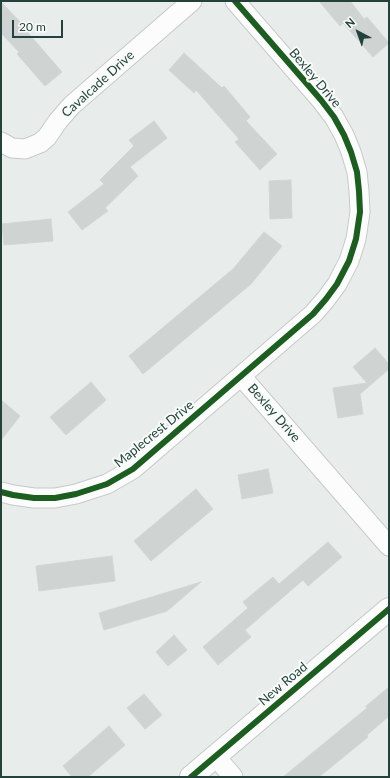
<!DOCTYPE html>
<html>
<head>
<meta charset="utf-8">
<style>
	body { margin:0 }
	#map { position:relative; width:390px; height:778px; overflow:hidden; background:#e8edeb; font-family:Lato,sans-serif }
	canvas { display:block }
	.frame { position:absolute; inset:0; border:2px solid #24423a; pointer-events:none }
	.north { position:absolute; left:338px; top:12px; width:40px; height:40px; -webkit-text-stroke:3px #f7fbf9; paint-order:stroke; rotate:319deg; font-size:11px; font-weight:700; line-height:16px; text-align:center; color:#24423a }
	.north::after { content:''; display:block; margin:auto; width:14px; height:18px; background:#24423a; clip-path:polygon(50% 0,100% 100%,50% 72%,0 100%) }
	.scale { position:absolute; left:12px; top:20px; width:51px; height:18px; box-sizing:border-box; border:2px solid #24423a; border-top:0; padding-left:5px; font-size:12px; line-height:14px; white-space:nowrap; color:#24423a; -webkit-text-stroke:3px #f7fbf9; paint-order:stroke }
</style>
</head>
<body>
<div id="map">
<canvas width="390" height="778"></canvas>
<div class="frame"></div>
<div class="north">N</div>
<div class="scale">20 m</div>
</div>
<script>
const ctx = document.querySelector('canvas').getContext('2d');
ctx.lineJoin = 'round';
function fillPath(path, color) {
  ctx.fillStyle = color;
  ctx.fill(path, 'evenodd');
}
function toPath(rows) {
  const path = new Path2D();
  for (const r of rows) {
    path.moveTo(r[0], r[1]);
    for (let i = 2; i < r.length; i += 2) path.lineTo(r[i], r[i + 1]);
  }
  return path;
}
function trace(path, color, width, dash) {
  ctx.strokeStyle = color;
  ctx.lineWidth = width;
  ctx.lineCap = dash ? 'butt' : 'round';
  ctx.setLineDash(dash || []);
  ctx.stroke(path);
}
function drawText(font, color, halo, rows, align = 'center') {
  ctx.font = font + ' Lato,sans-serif';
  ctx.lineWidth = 4;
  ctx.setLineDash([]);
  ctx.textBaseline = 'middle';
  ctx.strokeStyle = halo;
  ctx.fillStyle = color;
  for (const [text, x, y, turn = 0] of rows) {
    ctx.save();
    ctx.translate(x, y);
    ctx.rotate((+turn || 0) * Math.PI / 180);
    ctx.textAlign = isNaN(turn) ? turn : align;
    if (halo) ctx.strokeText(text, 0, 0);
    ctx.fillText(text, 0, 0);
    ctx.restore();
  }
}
const building = toPath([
	[319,1,350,1,364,19,367,17,389,43,373,57,343,23,340,26,319,1],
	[1,2,24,26,23,27,62,72,45,86,17,54,19,52,1,33,1,2],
	[184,53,222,88,224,86,250,117,246,121,277,154,260,170,235,142,239,139,196,90,194,93,169,70,184,53],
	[154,121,167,138,130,167,138,176,105,208,108,211,82,230,68,212,104,184,100,180,134,146,129,140,154,121],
	[291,180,292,218,270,219,269,181,291,180],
	[51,219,53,241,4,245,2,224,51,219],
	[264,232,282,246,251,284,143,374,129,356,233,269,264,232],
	[375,348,389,364,389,369,360,394,363,414,338,418,333,388,367,383,353,367,375,348],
	[91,382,106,400,66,435,50,417,91,382],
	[1,400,20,416,1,440,1,400],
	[268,469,273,493,242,499,238,475,268,469],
	[196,489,213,509,151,561,134,541,196,489],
	[328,542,342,557,308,586,303,580,245,630,251,637,218,665,203,647,248,608,243,602,273,577,279,584,328,542],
	[112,556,115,581,39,591,36,566,112,556],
	[201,582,167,611,104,630,99,613,201,582],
	[174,635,187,650,168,666,156,652,174,635],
	[389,687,389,716,367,735,368,737,319,777,283,777,367,708,366,706,389,687],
	[144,694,162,715,145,729,127,708,144,694],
	[109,726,125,745,88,777,72,777,63,766,109,726]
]);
const street = toPath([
	[1,142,12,148,25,149,40,143,47,137,58,121,72,105,192,1],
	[241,376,389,546],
	[1,492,13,495,34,498,55,498,76,494,107,484,133,469,313,314,326,299,337,284,349,261,356,239,360,212,359,191,357,172,351,152,344,135,334,117,321,100,235,1],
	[216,757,233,777]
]);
const secondary = toPath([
	[191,777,389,609]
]);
const cycleway = toPath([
	[1,492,13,495,34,498,55,498,76,494,107,484,133,469,313,314,326,299,337,284,349,261,356,239,360,212,359,191,357,172,351,152,344,135,334,117,321,100,235,1],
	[191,777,389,609]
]);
const streetNames = [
	["Bexley Drive",315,78,50],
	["Cavalcade Drive",98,84,-42],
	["Bexley Drive",274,413,49],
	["Maplecrest Drive",154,434,-39],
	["New Road",283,684,-40]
];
fillPath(building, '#cfd4d2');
trace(building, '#d1d6d4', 1);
trace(street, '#c5cac8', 21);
trace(secondary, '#c3cbc8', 24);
trace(street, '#fcfcfc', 19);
trace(secondary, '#fcfcfc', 22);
trace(cycleway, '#1b5e20', 6);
drawText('13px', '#24423a', '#f7fbf9', streetNames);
</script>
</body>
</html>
